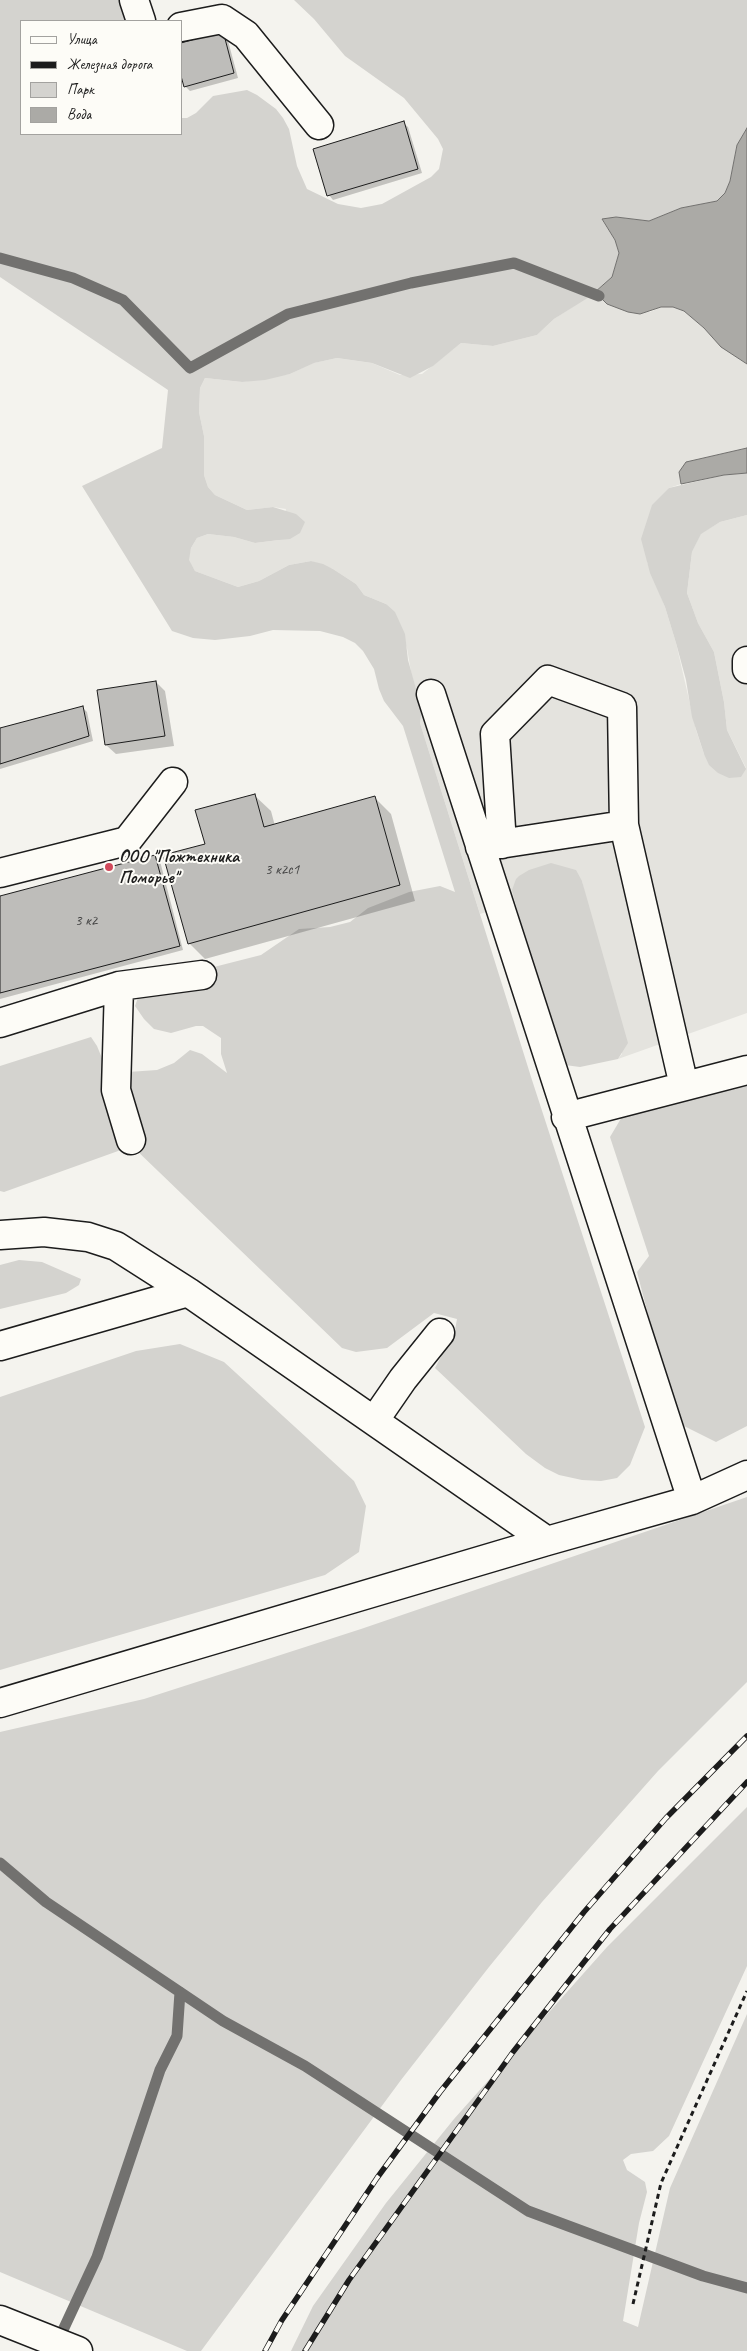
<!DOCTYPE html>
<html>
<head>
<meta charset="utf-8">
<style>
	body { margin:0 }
	#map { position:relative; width:747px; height:2351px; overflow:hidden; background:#f4f3ee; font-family:Caveat,sans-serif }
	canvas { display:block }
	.legend { position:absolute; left:20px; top:20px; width:162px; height:115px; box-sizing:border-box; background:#fdfcf7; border:1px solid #a3a29f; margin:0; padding:6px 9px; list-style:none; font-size:15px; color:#1c1c1c }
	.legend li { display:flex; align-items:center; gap:10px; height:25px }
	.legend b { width:25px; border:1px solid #a3a29f }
</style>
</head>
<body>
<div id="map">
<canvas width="747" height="2351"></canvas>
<ul class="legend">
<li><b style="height:6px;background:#fdfcf7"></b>Улица</li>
<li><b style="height:6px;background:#1c1c1c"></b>Железная дорога</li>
<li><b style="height:14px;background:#d4d3cf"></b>Парк</li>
<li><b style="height:14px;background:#abaaa6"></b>Вода</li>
</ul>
</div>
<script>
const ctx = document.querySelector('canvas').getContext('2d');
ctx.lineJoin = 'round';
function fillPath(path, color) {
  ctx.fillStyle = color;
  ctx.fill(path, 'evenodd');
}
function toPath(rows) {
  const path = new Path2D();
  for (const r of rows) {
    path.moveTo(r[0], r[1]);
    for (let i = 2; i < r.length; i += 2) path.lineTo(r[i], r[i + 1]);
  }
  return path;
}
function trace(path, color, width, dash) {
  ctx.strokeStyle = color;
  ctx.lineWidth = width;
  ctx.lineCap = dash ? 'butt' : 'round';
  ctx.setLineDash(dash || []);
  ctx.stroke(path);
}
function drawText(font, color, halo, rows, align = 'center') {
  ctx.font = font + ' Caveat,sans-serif';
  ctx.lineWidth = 4;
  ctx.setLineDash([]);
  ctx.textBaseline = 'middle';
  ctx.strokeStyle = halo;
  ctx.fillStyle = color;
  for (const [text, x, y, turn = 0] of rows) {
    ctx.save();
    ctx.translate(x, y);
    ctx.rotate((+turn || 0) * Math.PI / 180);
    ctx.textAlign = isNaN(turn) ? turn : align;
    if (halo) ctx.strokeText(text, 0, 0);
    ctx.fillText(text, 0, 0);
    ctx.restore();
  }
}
const built = toPath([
	[595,292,607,304,650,312,661,307,673,307,684,311,740,360,747,364,747,448,698,459,679,472,681,484,669,488,647,562,665,607,676,643,696,730,704,754,746,768,727,730,724,702,714,652,698,623,687,593,692,552,701,533,720,522,747,515,747,1013,618,1059,622,1054,582,881,480,914,420,723,422,710,411,672,407,648,386,604,364,595,356,584,333,569,311,561,289,565,259,581,238,587,195,571,188,560,191,548,197,538,208,534,234,537,255,543,279,540,286,509,273,507,247,510,215,495,208,487,204,475,204,436,199,412,200,388,205,378,242,382,290,374,313,363,337,358,372,363,400,375,422,374,461,343,493,346,537,335,554,319]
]);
const green = toPath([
	[0,0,127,0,128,21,21,21,21,134,181,134,181,118,187,118,196,113,213,96,247,90,257,95,276,109,283,118,289,129,297,166,307,189,338,204,361,208,382,204,431,177,439,169,443,149,438,139,404,98,345,56,314,19,294,0,747,0,747,128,737,145,730,181,725,193,717,201,681,208,649,221,616,217,602,220,615,240,619,253,612,277,586,299,554,319,537,335,493,346,461,343,433,366,410,378,372,363,337,358,314,363,290,374,265,380,242,382,205,378,200,388,199,412,204,436,204,475,208,487,215,495,247,510,273,507,296,514,305,522,300,533,290,539,279,540,255,543,234,537,208,534,197,538,191,548,189,560,195,571,238,587,259,581,289,565,311,561,323,564,333,569,356,584,364,595,386,604,395,612,405,634,408,660,422,710,420,723,532,1080,645,1427,630,1465,617,1478,601,1481,582,1480,559,1475,545,1468,526,1454,435,1368,455,1330,457,1319,434,1313,387,1348,356,1352,342,1348,132,1146,4,1192,0,1191,0,1066,91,1037,97,1046,104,1063,128,1072,157,1070,174,1063,190,1050,202,1054,227,1073,221,1054,221,1038,203,1026,196,1026,171,1033,154,1029,144,1019,135,1006,140,992,210,968,261,955,299,929,330,927,350,922,368,908,409,892,440,886,455,892,403,726,384,701,379,689,374,669,363,651,355,643,343,637,320,631,273,630,250,636,215,640,193,638,172,631,82,486,162,448,168,390,0,277],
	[747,473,747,515,720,522,701,534,692,552,687,593,698,623,714,652,724,702,727,730,746,769,741,777,729,778,718,773,709,765,704,754,692,717,686,680,676,643,665,607,650,573,641,539,652,505,669,488,724,475],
	[551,863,576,870,582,881,628,1043,618,1059,580,1067,565,1065,554,1053,512,890,516,879,519,876,529,870],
	[747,1082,747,1426,716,1442,678,1423,675,1418,637,1272,649,1256,610,1137,623,1115],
	[19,1260,42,1262,81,1279,79,1285,66,1293,0,1309,0,1265],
	[180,1344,224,1362,354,1481,366,1506,359,1552,325,1575,0,1670,0,1397,136,1351],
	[747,1497,747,1682,658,1771,542,1902,489,1967,401,2080,201,2351,187,2351,0,2272,0,1732,144,1699,361,1629],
	[747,1807,747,1966,669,2136,653,2151,631,2154,623,2160,627,2170,645,2182,647,2192,639,2223,623,2321,638,2327,670,2188,747,2014,747,2351,291,2351,313,2306,386,2203,454,2119,607,1947]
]);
const water = toPath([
	[747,128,747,364,721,347,704,328,684,311,673,307,661,307,640,314,628,312,607,304,595,292,612,277,619,253,615,240,602,219,616,217,649,221,681,208,717,201,725,193,730,181,737,145,747,128],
	[747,448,747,473,724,475,681,484,679,472,686,462,747,448]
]);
const shadow = toPath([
	[223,33,227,37,238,78,190,91,185,86],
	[403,123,408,127,422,173,333,200,329,195],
	[156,682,165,691,174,746,116,754,106,745],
	[82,707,87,712,93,741,0,769,0,729],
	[254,795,271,811,275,826,375,798,391,814,415,901,205,959,189,943,207,845],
	[155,856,160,861,183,950,0,999,0,897]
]);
const stream = toPath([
	[0,258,73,278,123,300,190,368,288,314,411,283,514,263,599,296],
	[0,1863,46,1902,223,2021,305,2066,528,2211,703,2276,747,2288],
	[57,2343,97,2257,160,2070,177,2036,180,1992]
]);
const building = toPath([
	[223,31,234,73,184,87,181,76,181,43,223,31],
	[404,121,418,169,327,196,313,149,404,121],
	[156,681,165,736,105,745,97,690,156,681],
	[83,706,89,736,0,764,0,728,83,706],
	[255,794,264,827,375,796,400,885,188,944,163,855,205,844,195,810,255,794],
	[155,855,180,946,0,993,0,896,155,855]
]);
const path = toPath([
	[633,2304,661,2183,747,1991]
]);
const minor = toPath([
	[134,0,141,21],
	[181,27,222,19,246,35,319,125],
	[747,661,747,669],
	[431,694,692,1500],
	[502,844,495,734,548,680,622,707,624,825],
	[480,847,624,825,684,1086],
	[0,873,127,841,173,782],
	[119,986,116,1090,131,1140],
	[0,1023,119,986,202,975],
	[566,1117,747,1070],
	[0,1235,44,1232,88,1237,116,1246,188,1292,547,1541],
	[0,1346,188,1292],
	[374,1421,403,1379,440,1333],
	[0,1703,547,1541,692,1500,747,1475]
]);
const major = toPath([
	[0,2320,78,2351]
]);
const rail = toPath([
	[265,2351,282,2320,377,2178,440,2092,584,1912,666,1818,747,1736],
	[305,2351,349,2280,513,2052,610,1929,747,1782]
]);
const markers = [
	[109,867,5,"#d1495b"]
];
const numberNames = [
	["3 к2с1",282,870],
	["3 к2",86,921]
];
const poiNames = [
	["ООО \"Пожтехника",119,857],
	["Поморье\"",119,878]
];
fillPath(built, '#e4e3de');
fillPath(green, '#d4d3cf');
fillPath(water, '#abaaa6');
trace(water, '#72716f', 1);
fillPath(shadow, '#0003');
trace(stream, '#72716f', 11);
fillPath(building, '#bebdba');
trace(building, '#1c1c1c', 1);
trace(minor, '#1c1c1c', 31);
trace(major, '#1c1c1c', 31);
trace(path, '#1c1c1c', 3, [5, 4]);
trace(minor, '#fdfcf7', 28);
trace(major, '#fdfcf7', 28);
trace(rail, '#1c1c1c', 5.5);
trace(rail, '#fdfcf7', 4, [11]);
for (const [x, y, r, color] of markers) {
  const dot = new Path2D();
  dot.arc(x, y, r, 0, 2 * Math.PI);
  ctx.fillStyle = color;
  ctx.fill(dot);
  trace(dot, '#fdfcf7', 2);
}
drawText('15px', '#444', null, numberNames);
drawText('bold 18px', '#1c1c1c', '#fdfcf7', poiNames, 'left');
</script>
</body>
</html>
